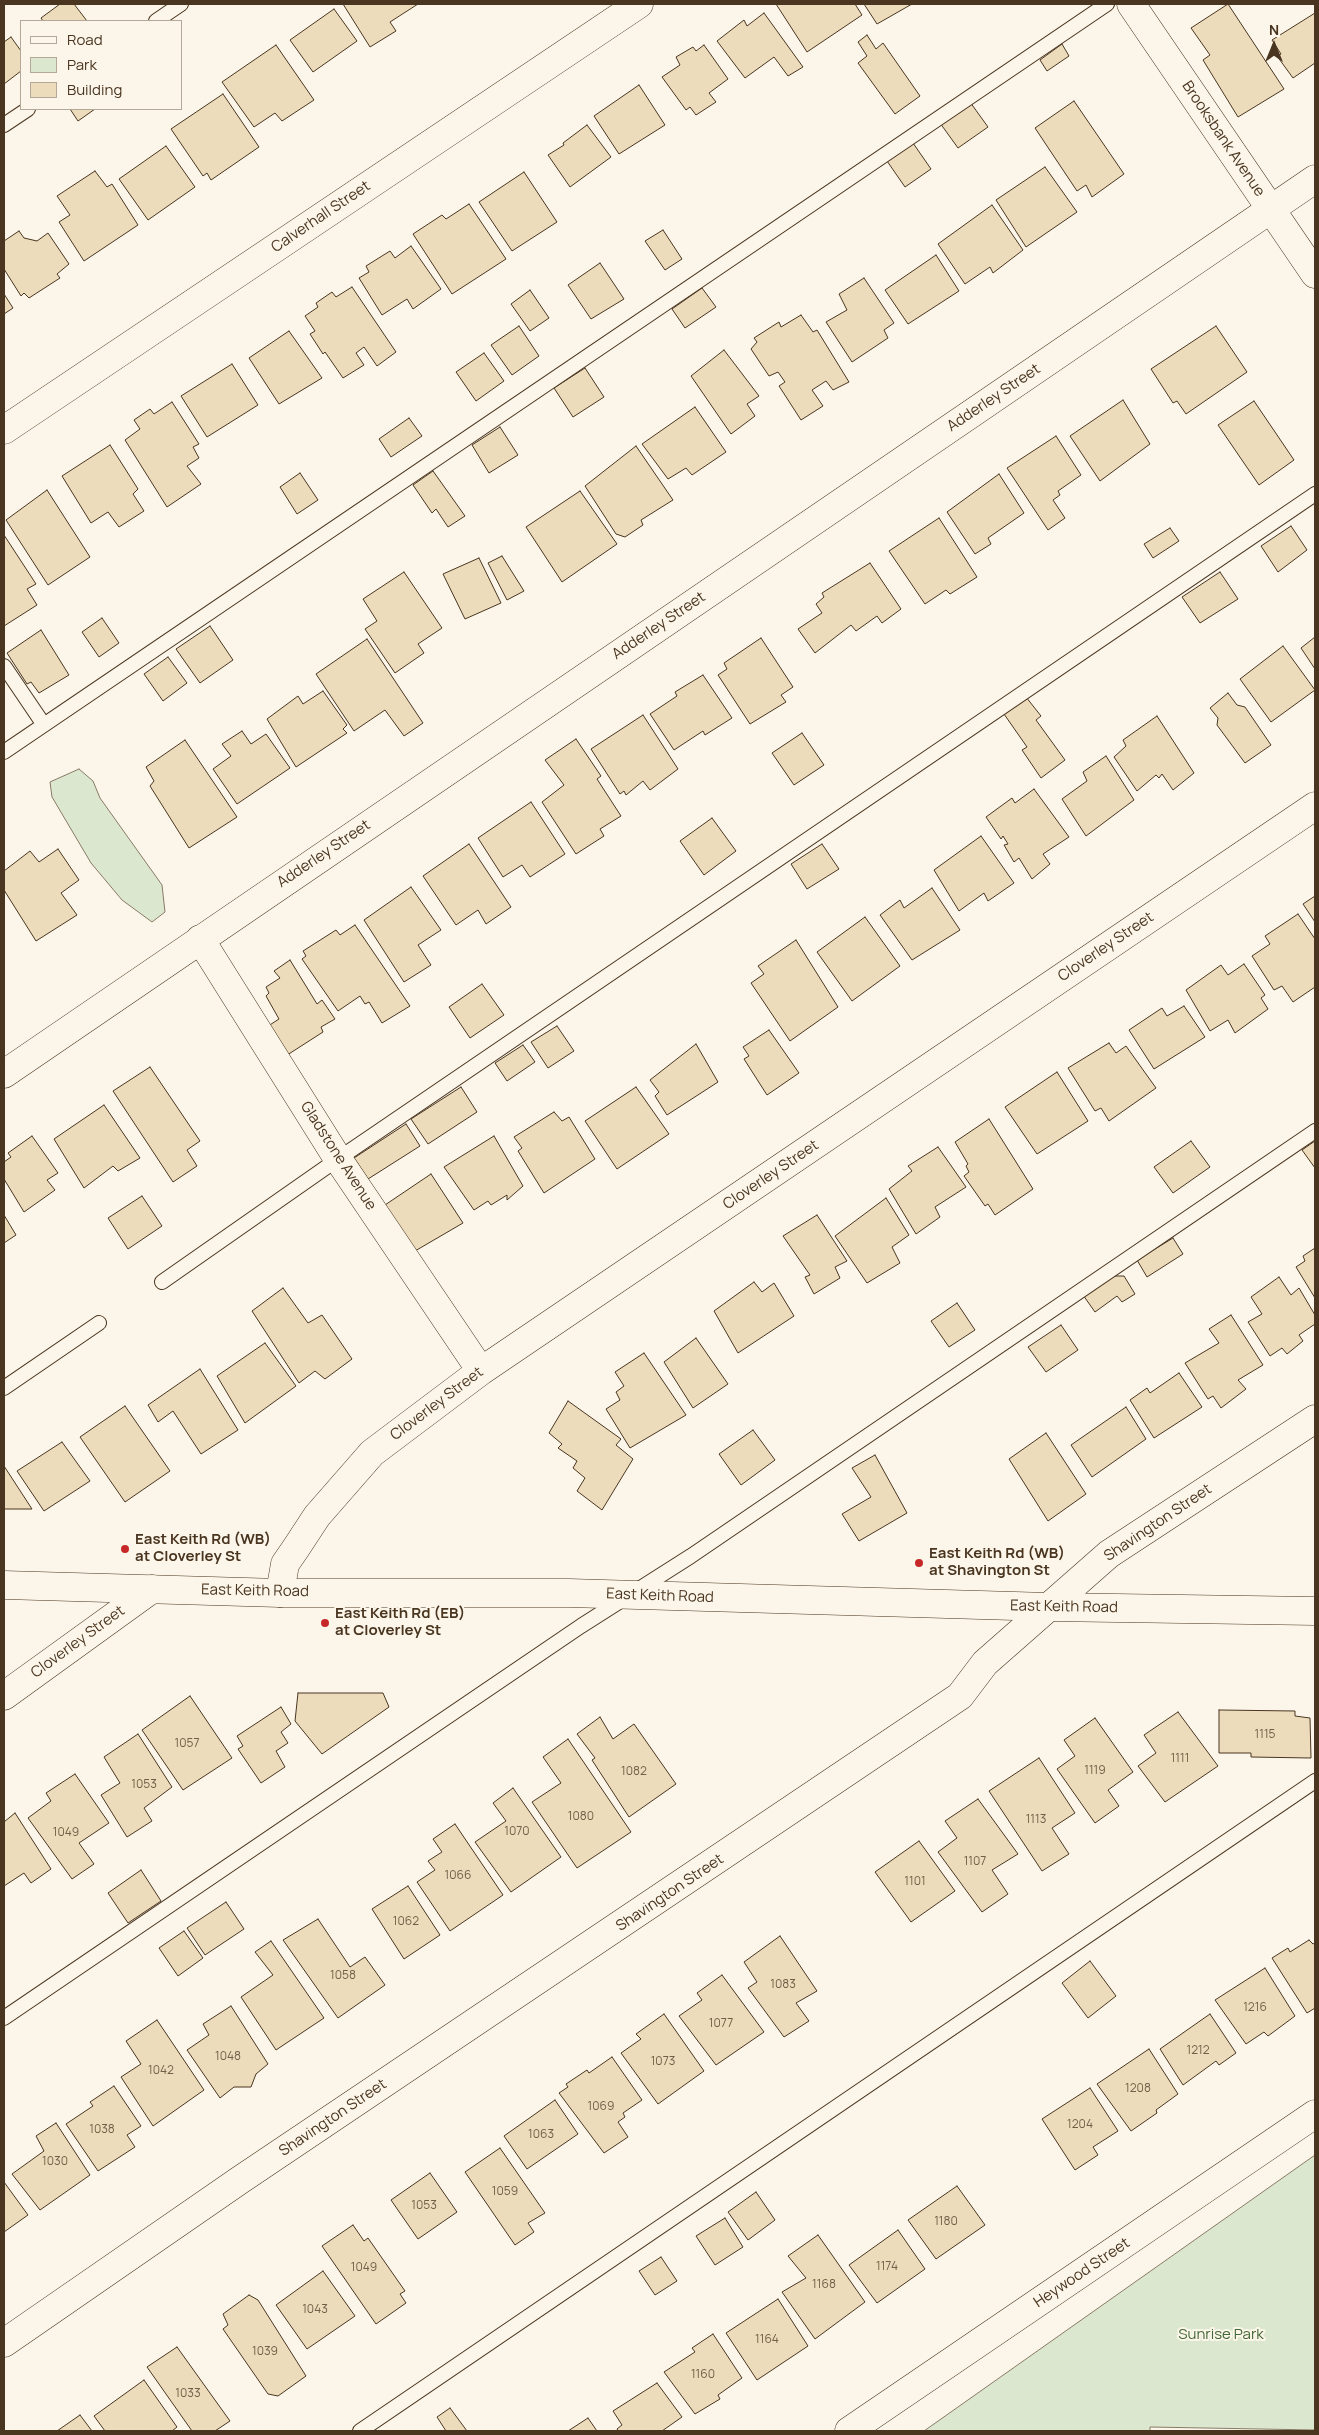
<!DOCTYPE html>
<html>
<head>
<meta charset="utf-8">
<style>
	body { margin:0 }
	#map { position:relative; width:1319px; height:2435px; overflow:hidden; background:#fbf6e9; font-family:Manrope,sans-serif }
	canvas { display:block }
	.frame { position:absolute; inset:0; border:5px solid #4a3520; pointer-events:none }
	.legend { position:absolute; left:20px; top:20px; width:162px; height:90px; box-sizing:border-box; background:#fbf6e9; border:1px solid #b4a999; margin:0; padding:6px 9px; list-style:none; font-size:15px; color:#4a3520 }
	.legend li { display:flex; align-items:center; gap:10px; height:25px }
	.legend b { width:25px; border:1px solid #b4a999 }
	.north { position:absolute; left:1249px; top:20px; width:50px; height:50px; -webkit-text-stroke:4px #fbf6e9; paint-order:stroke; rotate:0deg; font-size:14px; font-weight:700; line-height:20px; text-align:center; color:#4a3520 }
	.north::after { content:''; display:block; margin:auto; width:18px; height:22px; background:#4a3520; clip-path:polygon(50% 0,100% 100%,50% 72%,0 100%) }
</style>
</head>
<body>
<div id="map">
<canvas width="1319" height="2435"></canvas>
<div class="frame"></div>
<ul class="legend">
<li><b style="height:6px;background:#fbf6e9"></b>Road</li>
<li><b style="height:14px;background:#dce7d0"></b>Park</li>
<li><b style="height:14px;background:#ecdcbc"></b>Building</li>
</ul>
<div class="north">N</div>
</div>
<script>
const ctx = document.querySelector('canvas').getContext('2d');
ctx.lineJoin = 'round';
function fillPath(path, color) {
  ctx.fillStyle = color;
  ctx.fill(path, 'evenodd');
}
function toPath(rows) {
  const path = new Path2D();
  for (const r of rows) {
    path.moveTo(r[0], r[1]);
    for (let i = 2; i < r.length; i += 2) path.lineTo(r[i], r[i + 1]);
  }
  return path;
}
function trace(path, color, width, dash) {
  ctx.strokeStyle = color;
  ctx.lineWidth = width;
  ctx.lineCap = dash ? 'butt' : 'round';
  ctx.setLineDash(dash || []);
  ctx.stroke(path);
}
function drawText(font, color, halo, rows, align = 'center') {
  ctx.font = font + ' Manrope,sans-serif';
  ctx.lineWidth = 4;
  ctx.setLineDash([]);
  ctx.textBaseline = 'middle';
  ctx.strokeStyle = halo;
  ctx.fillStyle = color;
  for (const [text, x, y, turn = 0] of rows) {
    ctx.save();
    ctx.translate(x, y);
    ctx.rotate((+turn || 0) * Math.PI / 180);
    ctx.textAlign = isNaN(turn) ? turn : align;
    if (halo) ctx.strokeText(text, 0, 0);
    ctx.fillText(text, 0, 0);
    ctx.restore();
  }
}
const green = toPath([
	[79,769,93,781,100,798,162,885,165,912,152,922,122,900,91,863,52,797,50,782,79,769],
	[1315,2155,1315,2430,1150,2427,1150,2431,924,2431,1315,2155]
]);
const building = toPath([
	[60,4,74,4,87,21,43,21,41,18,60,4],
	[343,4,418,4,390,22,396,31,370,47,343,4],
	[776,4,855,4,862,15,807,52,776,4],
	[864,4,912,4,877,24,864,4],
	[1228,4,1284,89,1238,117,1203,60,1210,55,1191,28,1228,4],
	[334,9,357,41,313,72,290,40,334,9],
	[764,13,803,67,788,76,774,57,745,78,717,41,744,20,747,26,764,13],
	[1315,13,1315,63,1293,78,1277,56,1281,54,1272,40,1315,13],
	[867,35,876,49,883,43,920,96,895,114,858,63,867,56,858,42,867,35],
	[11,37,21,51,21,71,4,84,4,42,11,37],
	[1062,44,1069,56,1047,71,1040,60,1062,44],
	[276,45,314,100,282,121,275,113,254,127,222,82,276,45],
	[704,45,728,79,709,93,716,102,696,115,690,107,686,110,662,77,680,65,676,57,693,47,696,51,704,45],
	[639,85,665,125,619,154,594,116,639,85],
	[223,94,259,147,211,180,207,173,203,176,171,129,223,94],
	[1074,101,1124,174,1092,197,1086,185,1077,191,1035,128,1074,101],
	[970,102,988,127,958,148,940,123,970,102],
	[70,109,95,109,78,121,70,109],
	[587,125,611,157,570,187,548,155,564,145,563,143,587,125],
	[913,143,931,169,905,187,887,161,913,143],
	[166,146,195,187,148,220,119,179,166,146],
	[1045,167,1077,212,1026,247,996,200,1045,167],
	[95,171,107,187,112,184,138,225,84,261,59,222,70,215,57,196,95,171],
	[524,172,557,222,512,251,479,202,524,172],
	[469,204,506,259,452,294,413,234,442,215,446,219,469,204],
	[992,205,1023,250,993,273,990,267,965,284,938,244,992,205],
	[663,230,682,259,665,270,645,241,663,230],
	[19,231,24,238,37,241,48,233,69,264,57,274,60,278,29,298,24,293,21,296,4,269,4,241,19,231],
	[411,246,441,289,413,309,407,299,382,315,359,278,369,272,366,266,390,251,395,258,411,246],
	[936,255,959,291,908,324,885,290,936,255],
	[600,263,624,299,591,319,568,285,600,263],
	[864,278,894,323,884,330,888,338,852,362,826,322,847,310,839,294,864,278],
	[352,287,396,352,377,366,364,347,356,353,364,365,343,378,325,352,323,354,310,334,315,331,305,316,318,307,316,303,332,292,336,297,352,287],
	[702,288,716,307,685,328,672,309,702,288],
	[530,290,549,318,530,331,511,304,530,290],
	[4,294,13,308,4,314,4,294],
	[801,315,813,332,817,330,849,382,833,390,826,381,812,390,823,406,801,420,779,386,785,382,778,372,769,376,751,349,757,342,754,338,779,322,781,327,801,315],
	[519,326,539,356,512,375,491,345,519,326],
	[1216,326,1247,372,1186,414,1177,401,1173,403,1151,369,1216,326],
	[289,331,322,378,279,404,249,358,289,331],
	[724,350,759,396,747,404,755,416,731,434,691,376,724,350],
	[484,353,504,381,476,401,456,372,484,353],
	[232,364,258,405,207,437,181,396,232,364],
	[585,368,604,397,573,417,554,388,585,368],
	[1123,400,1150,444,1100,481,1070,436,1123,400],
	[1254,401,1294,460,1259,485,1218,425,1254,401],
	[172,402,199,444,193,447,199,458,187,466,201,484,167,507,125,440,140,429,134,420,150,409,154,414,172,402],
	[695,407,726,452,692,475,686,468,668,479,642,444,695,407],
	[409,418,422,436,391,457,379,439,409,418],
	[500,427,518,455,489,473,472,445,500,427],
	[1056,436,1081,475,1058,491,1060,495,1053,500,1065,518,1048,530,1007,468,1056,436],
	[110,445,138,489,133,494,144,511,119,527,108,512,91,523,62,476,110,445],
	[636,446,673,500,641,520,643,525,625,537,616,534,585,486,636,446],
	[433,471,465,516,448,527,436,509,432,513,413,485,433,471],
	[300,473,318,500,297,514,280,487,300,473],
	[999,474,1024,513,988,538,991,544,975,554,947,512,999,474],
	[47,490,90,557,48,585,6,520,47,490],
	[580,491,617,544,562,582,526,527,580,491],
	[939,518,977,577,950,594,946,590,925,604,889,551,939,518],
	[1291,526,1307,550,1278,572,1261,546,1291,526],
	[1170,528,1179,541,1153,558,1144,544,1170,528],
	[4,535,36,584,27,589,37,605,4,626,4,535],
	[502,556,524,591,507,600,488,563,502,556],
	[479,558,501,603,465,619,443,574,479,558],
	[870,563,901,609,882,623,877,616,856,631,851,625,815,653,798,629,822,613,816,604,824,597,822,593,870,563],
	[404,572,442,628,418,644,424,653,395,673,365,629,377,621,363,599,404,572],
	[1220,572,1238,599,1200,623,1182,597,1220,572],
	[102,618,119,643,99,657,82,632,102,618],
	[210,626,233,660,200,683,176,649,210,626],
	[41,630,69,675,39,693,31,682,27,684,7,653,41,630],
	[1315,637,1315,669,1301,648,1315,637],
	[761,638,793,687,781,695,786,702,750,724,718,675,727,669,724,663,761,638],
	[367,639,423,723,404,736,385,710,354,731,316,674,367,639],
	[1283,646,1315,690,1271,722,1240,679,1283,646],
	[168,657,187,683,163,701,144,674,168,657],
	[703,675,732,718,705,735,703,731,674,750,650,714,677,696,675,692,703,675],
	[323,691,347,725,343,729,347,733,296,767,267,719,298,696,303,704,323,691],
	[1228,693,1237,705,1245,707,1271,745,1245,763,1217,725,1218,718,1210,708,1228,693],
	[1026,697,1041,716,1036,720,1065,760,1041,778,1022,750,1027,747,1004,714,1026,697],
	[643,715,678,769,650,790,643,781,626,795,624,791,620,794,591,749,643,715],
	[1157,716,1194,773,1173,790,1162,774,1159,778,1156,775,1137,791,1114,757,1126,746,1123,740,1157,716],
	[242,731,251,744,266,734,290,768,237,804,213,769,231,756,222,744,242,731],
	[802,733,824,765,794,785,772,753,802,733],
	[576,739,601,776,597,779,621,816,600,829,604,836,576,854,542,802,564,785,545,760,576,739],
	[185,740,237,817,189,848,150,786,154,781,146,767,185,740],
	[1106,756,1134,800,1086,836,1062,799,1087,781,1083,772,1106,756],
	[1034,789,1069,837,1043,854,1050,864,1032,879,1019,858,1014,862,1004,845,1008,844,1003,836,1001,839,986,817,1012,798,1015,803,1034,789],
	[531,802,565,854,530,877,522,865,503,877,478,838,531,802],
	[712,818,736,851,704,875,680,841,712,818],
	[981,836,1014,883,988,901,984,893,959,911,934,870,981,836],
	[469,844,511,907,486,924,478,910,456,925,423,876,469,844],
	[822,844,839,869,807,889,791,864,822,844],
	[58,849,79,880,61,893,77,915,36,941,4,890,4,871,30,851,39,862,58,849],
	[411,887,441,930,418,945,431,965,404,982,364,920,411,887],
	[932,888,960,930,912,960,880,915,900,900,904,908,932,888],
	[1315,896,1315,922,1303,904,1315,896],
	[1298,914,1315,939,1315,987,1293,1002,1282,986,1274,990,1252,956,1270,944,1265,936,1298,914],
	[865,917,900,966,852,1001,817,952,865,917],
	[355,925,410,1006,382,1023,369,1002,365,1004,360,996,338,1011,302,959,306,956,303,951,336,930,340,935,355,925],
	[796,940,838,1007,790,1041,751,983,764,974,758,966,796,940],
	[290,960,317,1004,322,1000,335,1019,321,1027,323,1032,281,1059,262,1030,279,1019,266,996,269,993,266,987,280,978,274,971,290,960],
	[1244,964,1265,995,1261,998,1268,1009,1235,1033,1228,1020,1210,1031,1186,990,1221,965,1228,975,1244,964],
	[482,984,504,1015,470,1038,449,1007,482,984],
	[1184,1006,1205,1037,1154,1069,1129,1030,1162,1008,1167,1016,1184,1006],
	[557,1026,574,1051,548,1068,531,1042,557,1026],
	[769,1030,799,1073,767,1095,744,1059,749,1056,743,1047,769,1030],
	[1109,1043,1116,1053,1126,1046,1156,1088,1109,1121,1101,1108,1095,1111,1068,1068,1109,1043],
	[696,1044,718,1082,667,1115,655,1096,659,1092,650,1080,696,1044],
	[523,1045,535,1062,507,1081,495,1063,523,1045],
	[150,1067,200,1141,187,1150,197,1166,173,1182,113,1091,150,1067],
	[1057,1072,1088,1121,1037,1154,1005,1107,1057,1072],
	[461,1087,477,1112,428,1144,411,1119,461,1087],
	[636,1087,669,1134,617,1169,585,1121,636,1087],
	[104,1105,140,1158,118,1171,113,1166,84,1188,54,1139,104,1105],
	[554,1112,562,1121,569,1117,595,1159,544,1193,518,1151,522,1148,514,1137,554,1112],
	[989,1119,1033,1189,995,1215,988,1204,985,1206,964,1176,969,1172,966,1166,968,1164,955,1142,989,1119],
	[406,1124,420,1146,368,1179,354,1158,406,1124],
	[32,1136,58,1173,47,1180,55,1190,24,1212,4,1179,4,1162,11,1157,8,1153,32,1136],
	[494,1136,523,1186,507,1200,507,1195,491,1205,488,1201,474,1210,444,1167,494,1136],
	[1191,1141,1210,1167,1173,1193,1154,1167,1191,1141],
	[1315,1141,1315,1168,1302,1150,1315,1141],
	[938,1147,966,1187,935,1207,940,1217,916,1234,889,1189,912,1171,908,1166,938,1147],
	[431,1174,463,1223,415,1251,385,1205,431,1174],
	[142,1196,162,1226,128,1249,108,1218,142,1196],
	[886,1198,909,1235,892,1247,900,1263,867,1283,835,1236,886,1198],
	[4,1215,16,1235,4,1243,4,1215],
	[817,1215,847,1261,835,1267,840,1278,814,1294,805,1277,810,1275,783,1236,817,1215],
	[1173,1238,1183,1254,1147,1277,1137,1260,1173,1238],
	[1315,1248,1315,1298,1296,1267,1305,1261,1303,1256,1315,1248],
	[1108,1276,1124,1276,1135,1294,1122,1302,1117,1296,1095,1312,1083,1295,1108,1276],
	[1279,1277,1291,1295,1299,1288,1315,1315,1315,1324,1299,1335,1303,1341,1287,1354,1282,1348,1270,1356,1248,1322,1262,1314,1251,1297,1279,1277],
	[754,1282,762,1292,774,1283,794,1316,738,1353,714,1311,754,1282],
	[283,1288,308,1323,322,1315,352,1359,325,1379,315,1371,299,1383,252,1311,283,1288],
	[957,1303,975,1330,949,1347,931,1321,957,1303],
	[1231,1315,1263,1365,1238,1380,1246,1389,1221,1408,1213,1396,1208,1399,1185,1363,1219,1343,1209,1329,1231,1315],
	[1061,1325,1078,1350,1046,1372,1028,1347,1061,1325],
	[696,1338,728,1384,693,1408,664,1362,696,1338],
	[265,1343,296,1386,245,1423,217,1376,265,1343],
	[644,1353,686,1415,630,1448,606,1409,620,1400,616,1392,624,1386,615,1372,644,1353],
	[200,1369,238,1430,201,1454,173,1411,158,1422,148,1405,200,1369],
	[1179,1373,1202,1407,1154,1438,1130,1400,1147,1388,1150,1393,1179,1373],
	[568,1401,621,1439,616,1445,633,1459,602,1510,577,1491,585,1478,573,1468,577,1461,558,1448,562,1444,549,1433,568,1401],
	[125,1406,170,1471,125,1502,80,1437,125,1406],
	[1126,1407,1146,1439,1092,1477,1071,1445,1126,1407],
	[753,1430,775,1460,741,1485,719,1454,753,1430],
	[1046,1433,1086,1494,1048,1521,1009,1459,1046,1433],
	[62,1442,90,1481,44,1511,17,1471,62,1442],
	[875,1455,907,1513,859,1541,842,1514,871,1497,852,1468,875,1455],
	[4,1466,32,1509,4,1509,4,1466],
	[298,1693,383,1693,389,1707,322,1754,295,1721,298,1693],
	[190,1696,232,1758,183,1790,142,1730,190,1696],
	[281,1707,291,1724,281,1732,288,1743,276,1751,285,1767,261,1783,238,1749,243,1746,237,1736,281,1707],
	[1219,1710,1295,1711,1295,1716,1310,1718,1311,1758,1251,1757,1251,1753,1219,1753,1219,1710],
	[1178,1712,1218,1766,1165,1802,1138,1766,1156,1753,1144,1735,1178,1712],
	[600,1717,613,1739,634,1724,676,1784,629,1817,592,1760,595,1758,577,1734,600,1717],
	[1095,1718,1133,1772,1108,1790,1119,1806,1095,1823,1057,1769,1075,1756,1064,1740,1095,1718],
	[138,1734,172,1787,144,1808,152,1821,127,1837,101,1795,120,1783,104,1757,138,1734],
	[568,1739,631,1832,577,1868,532,1802,561,1783,543,1757,568,1739],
	[1039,1758,1075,1813,1052,1828,1069,1854,1042,1871,989,1791,1039,1758],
	[75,1774,109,1823,79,1843,94,1864,72,1879,28,1818,51,1801,46,1793,75,1774],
	[513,1788,561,1857,511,1892,475,1842,506,1821,493,1803,513,1788],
	[978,1799,1018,1854,992,1870,1008,1894,982,1912,938,1852,957,1838,945,1821,978,1799],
	[15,1813,51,1869,31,1883,24,1873,4,1886,4,1822,15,1813],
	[455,1824,503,1895,450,1931,417,1882,435,1870,428,1861,442,1852,433,1839,455,1824],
	[919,1841,955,1891,911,1922,875,1872,919,1841],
	[141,1870,161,1901,128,1923,108,1893,141,1870],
	[408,1886,440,1935,404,1959,372,1909,408,1886],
	[226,1902,244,1929,205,1955,187,1928,226,1902],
	[318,1919,350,1967,365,1957,385,1985,338,2018,283,1940,318,1919],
	[184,1931,203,1958,178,1976,159,1948,184,1931],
	[780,1936,817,1991,796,2003,809,2021,784,2037,748,1988,757,1982,744,1962,780,1936],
	[1309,1940,1313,1944,1315,1943,1315,2008,1307,2013,1272,1958,1288,1948,1290,1952,1309,1940],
	[271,1941,324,2018,276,2050,241,1997,273,1975,255,1952,271,1941],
	[1090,1961,1116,1996,1088,2018,1062,1983,1090,1961],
	[1265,1968,1295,2016,1268,2036,1264,2032,1246,2044,1215,2000,1265,1968],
	[722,1975,764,2032,716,2065,679,2016,702,2000,697,1993,722,1975],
	[231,2006,268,2064,256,2074,251,2087,234,2087,220,2098,187,2050,209,2035,203,2024,231,2006],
	[664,2014,704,2071,658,2104,621,2053,641,2039,636,2034,664,2014],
	[1210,2014,1236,2053,1219,2065,1216,2061,1183,2085,1160,2049,1210,2014],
	[157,2020,204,2090,153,2126,121,2077,141,2064,126,2041,157,2020],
	[1149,2049,1178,2094,1156,2110,1157,2113,1131,2131,1097,2084,1149,2049],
	[612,2057,642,2100,623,2113,625,2117,618,2122,628,2137,604,2153,559,2093,568,2087,566,2084,587,2070,589,2073,612,2057],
	[114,2086,141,2126,127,2135,135,2147,98,2171,66,2124,93,2106,90,2102,114,2086],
	[1090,2088,1118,2131,1093,2147,1098,2155,1075,2170,1042,2119,1090,2088],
	[555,2100,578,2134,527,2169,504,2136,555,2100],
	[56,2123,90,2175,40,2210,12,2174,44,2151,36,2136,56,2123],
	[500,2148,545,2213,528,2223,534,2232,515,2245,465,2172,500,2148],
	[430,2173,457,2212,418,2239,391,2200,430,2173],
	[4,2182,28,2215,4,2232,4,2182],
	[957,2186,985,2225,936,2259,908,2220,957,2186],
	[756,2192,775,2220,748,2240,728,2212,756,2192],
	[725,2218,743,2247,715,2265,696,2236,725,2218],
	[353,2225,364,2241,368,2238,405,2291,400,2294,406,2303,376,2324,322,2246,353,2225],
	[898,2230,925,2269,877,2303,849,2265,898,2230],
	[818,2235,865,2302,815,2339,782,2292,806,2278,788,2256,818,2235],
	[661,2257,677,2281,655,2295,639,2271,661,2257],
	[323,2271,355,2316,307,2349,276,2305,323,2271],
	[249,2295,258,2300,306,2376,278,2396,268,2394,223,2329,228,2325,223,2314,249,2295],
	[778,2299,808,2346,757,2380,726,2333,778,2299],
	[713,2334,742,2378,718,2395,720,2399,695,2414,664,2372,695,2352,692,2348,713,2334],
	[177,2347,230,2421,215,2431,192,2431,147,2367,177,2347],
	[144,2380,177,2427,172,2431,105,2431,94,2416,144,2380],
	[657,2383,682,2417,662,2431,618,2431,617,2429,622,2425,613,2411,657,2383],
	[450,2408,467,2431,446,2431,437,2417,450,2408],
	[80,2415,92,2431,57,2431,80,2415],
	[588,2418,597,2431,568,2431,588,2418]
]);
const service = toPath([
	[156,21,181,4],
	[4,125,28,109],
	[4,666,44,725],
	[4,752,1107,4],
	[162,1282,338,1159,1315,494],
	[4,1388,99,1323],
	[4,2018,581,1626,691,1556,1315,1131],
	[360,2431,1315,1781]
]);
const minor = toPath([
	[1131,4,1315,274],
	[4,430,639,4],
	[200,939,338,1159,481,1371],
	[4,1074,1315,179],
	[280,1593,285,1564,296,1548,317,1516,372,1453,481,1371,1315,806],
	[4,1696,152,1589],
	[4,2343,240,2180,960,1696,985,1663,1109,1554,1315,1419],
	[849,2431,1315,2114]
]);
const secondary = toPath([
	[4,1585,280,1593,569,1593,1049,1607,1315,1611]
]);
const markers = [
	[125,1549,5,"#c62828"],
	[919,1563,5,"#c62828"],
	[325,1623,5,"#c62828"]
];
const numberNames = [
	["1115",1265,1735],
	["1057",187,1744],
	["1111",1180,1759],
	["1119",1095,1771],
	["1082",634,1772],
	["1053",144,1785],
	["1080",581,1817],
	["1113",1036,1820],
	["1070",517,1832],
	["1049",66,1833],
	["1107",975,1862],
	["1066",458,1876],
	["1101",915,1882],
	["1062",406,1922],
	["1058",343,1976],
	["1083",783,1985],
	["1216",1255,2008],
	["1077",721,2024],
	["1212",1198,2051],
	["1048",228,2057],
	["1073",663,2062],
	["1042",161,2071],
	["1208",1138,2089],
	["1069",601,2107],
	["1204",1080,2125],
	["1038",102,2130],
	["1063",541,2135],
	["1030",55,2162],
	["1059",505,2192],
	["1053",424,2206],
	["1180",946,2222],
	["1174",887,2267],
	["1049",364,2268],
	["1168",824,2285],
	["1043",315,2310],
	["1164",767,2340],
	["1039",265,2352],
	["1160",703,2375],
	["1033",188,2394]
];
const streetNames = [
	["Brooksbank Avenue",1223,139,56],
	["Calverhall Street",321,217,-34],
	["Adderley Street",994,398,-34],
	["Adderley Street",659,626,-34],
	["Adderley Street",324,854,-34],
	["Cloverley Street",1106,947,-34],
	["Gladstone Avenue",338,1156,57],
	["Cloverley Street",771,1175,-34],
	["Cloverley Street",437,1404,-37],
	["Shavington Street",1158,1523,-34],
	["East Keith Road",255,1591,1],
	["East Keith Road",660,1596,2],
	["East Keith Road",1064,1607,1],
	["Cloverley Street",78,1642,-36],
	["Shavington Street",670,1893,-34],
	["Shavington Street",333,2118,-34],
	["Heywood Street",1082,2273,-34]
];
const poiNames = [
	["East Keith Rd (WB)",135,1540],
	["at Cloverley St",135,1557],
	["East Keith Rd (WB)",929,1554],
	["at Shavington St",929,1571],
	["East Keith Rd (EB)",335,1614],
	["at Cloverley St",335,1631]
];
const parkNames = [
	["Sunrise Park",1221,2335]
];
fillPath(green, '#dce7d0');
trace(green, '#887966', 1);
fillPath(building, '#ecdcbc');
trace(building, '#4a3520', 1);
trace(service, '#4a3520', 16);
trace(minor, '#4a3520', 29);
trace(secondary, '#4a3520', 29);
trace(service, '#fbf6e9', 14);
trace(minor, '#fbf6e9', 28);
trace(secondary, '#fbf6e9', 28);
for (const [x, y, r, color] of markers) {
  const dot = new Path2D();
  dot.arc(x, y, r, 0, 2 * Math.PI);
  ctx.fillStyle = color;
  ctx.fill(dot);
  trace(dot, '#fbf6e9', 2);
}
drawText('12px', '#725f47', null, numberNames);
drawText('15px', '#4a3520', '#fbf6e9', streetNames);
drawText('bold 15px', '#4a3520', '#fbf6e9', poiNames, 'left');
drawText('15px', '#436837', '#fbf6e9', parkNames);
</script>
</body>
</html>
